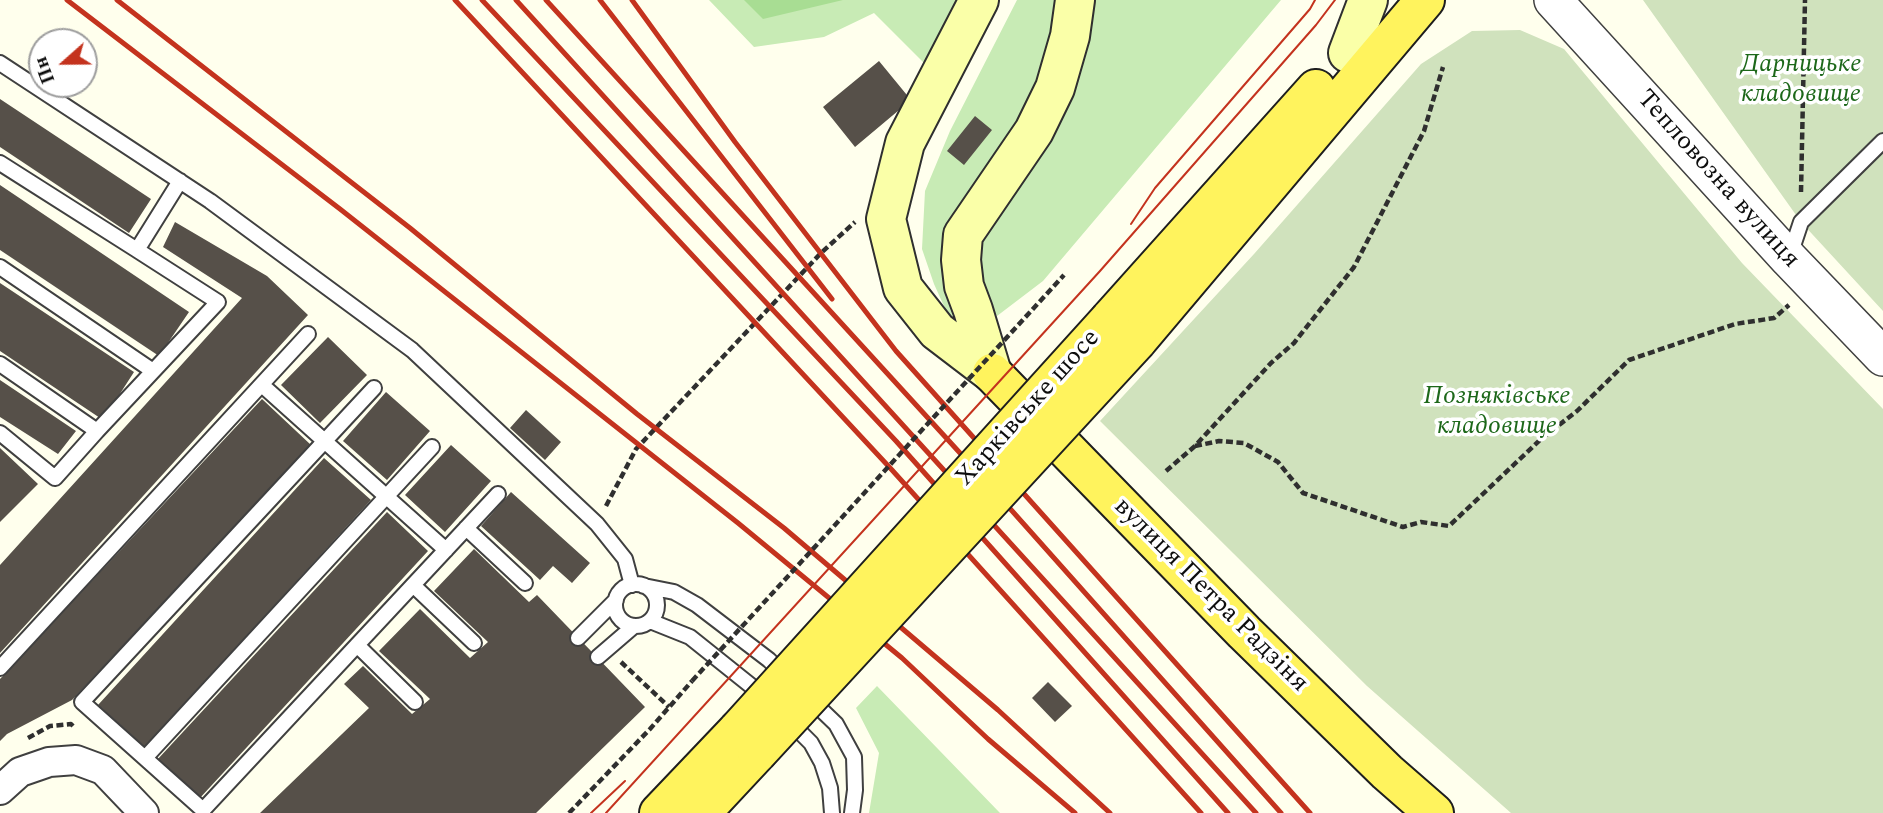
<!DOCTYPE html>
<html>
<head>
<meta charset="utf-8">
<style>
	body { margin:0 }
	#map { position:relative; width:1883px; height:813px; overflow:hidden; background:#ffffed; font-family:Spectral,serif }
	canvas { display:block }
	.north { position:absolute; left:28px; top:28px; width:70px; height:70px; box-sizing:border-box; background:#fff; border:2px solid #9e9e9e; border-radius:50%; rotate:249deg; font-size:19px; font-weight:700; line-height:28px; text-align:center; color:#0d0d0d }
	.north::after { content:''; display:block; margin:auto; width:24px; height:32px; background:#c4331e; clip-path:polygon(50% 0,100% 100%,50% 72%,0 100%) }
</style>
</head>
<body>
<div id="map">
<canvas width="1883" height="813"></canvas>
<div class="north">Пн</div>
</div>
<script>
const ctx = document.querySelector('canvas').getContext('2d');
ctx.lineJoin = 'round';
function fillPath(path, color) {
  ctx.fillStyle = color;
  ctx.fill(path, 'evenodd');
}
function toPath(rows) {
  const path = new Path2D();
  for (const r of rows) {
    if (r.length === 3) {
      path.moveTo(r[0] + r[2], r[1]);
      path.arc(r[0], r[1], r[2], 0, 2 * Math.PI);
      continue;
    }
    path.moveTo(r[0], r[1]);
    for (let i = 2; i < r.length; i += 2) path.lineTo(r[i], r[i + 1]);
  }
  return path;
}
function trace(path, color, width, dash) {
  ctx.strokeStyle = color;
  ctx.lineWidth = width;
  ctx.lineCap = dash ? 'butt' : 'round';
  ctx.setLineDash(dash || []);
  ctx.stroke(path);
}
function drawText(font, color, halo, rows, align = 'center') {
  ctx.font = font + ' Spectral,serif';
  ctx.lineWidth = 7;
  ctx.setLineDash([]);
  ctx.textBaseline = 'middle';
  ctx.strokeStyle = halo;
  ctx.fillStyle = color;
  for (const [text, x, y, turn = 0] of rows) {
    ctx.save();
    ctx.translate(x, y);
    ctx.rotate((+turn || 0) * Math.PI / 180);
    ctx.textAlign = isNaN(turn) ? turn : align;
    if (halo) ctx.strokeText(text, 0, 0);
    ctx.fillText(text, 0, 0);
    ctx.restore();
  }
}
const green = toPath([
	[709,0,972,0,935,74,874,13,824,37,754,47],
	[1017,0,1065,0,1059,58,992,174,962,322,953,326,934,284,922,249,925,191,950,131],
	[1090,0,1281,0,1043,281,997,316,990,304,981,275,983,241,1066,112,1078,77],
	[877,686,1000,813,869,813,879,753,856,708]
]);
const forest = toPath([
	[744,0,843,0,763,19]
]);
const cemetery = toPath([
	[1643,0,1883,0,1883,311,1801,222],
	[1520,30,1564,49,1742,263,1883,409,1883,813,1511,813,1367,686,1100,421,1254,254,1421,64,1472,31]
]);
const building = toPath([
	[879,61,911,100,855,147,823,107],
	[0,99,151,199,129,233,0,147],
	[975,116,992,130,964,165,947,151],
	[0,185,189,312,159,356,0,250],
	[175,222,267,276,308,315,0,653,0,565,242,298,163,247],
	[0,283,134,372,103,420,0,351],
	[328,337,367,375,320,423,281,385],
	[0,380,76,431,58,454,0,417],
	[386,392,430,431,387,480,343,441],
	[262,399,311,445,72,700,7,734,0,741,0,679],
	[526,410,561,442,545,460,510,428],
	[451,445,491,481,445,532,405,495],
	[0,448,38,484,0,522],
	[324,458,371,500,145,747,98,705],
	[511,492,590,563,572,583,553,566,540,580,481,526],
	[387,512,428,551,199,799,157,760],
	[474,549,529,602,537,595,645,707,536,813,260,813,369,708,344,684,363,666,412,714,430,699,379,651,420,609,470,658,488,642,434,591],
	[1048,682,1072,706,1055,722,1032,698]
]);
const path = toPath([
	[1801,192,1805,0],
	[1195,446,1219,441,1244,443,1278,462,1303,493,1403,527,1421,522,1449,526,1541,439,1577,411,1629,360,1735,324,1774,318,1789,305],
	[1166,471,1195,446,1271,363,1294,343,1354,267,1424,131,1443,67],
	[606,506,636,449,821,253,855,222],
	[621,662,669,707],
	[28,738,50,726,71,724,74,727],
	[569,813,650,729,692,681]
]);
const service = toPath([
	[0,63,210,201,412,350,597,524,625,559,632,585],
	[0,163,137,250,180,181],
	[1790,255,1801,222,1883,141],
	[0,267,153,371],
	[0,364,97,431,55,478,0,433],
	[262,385,446,550],
	[374,388,82,702,203,810,498,494],
	[97,431,218,302,137,250],
	[466,528,525,583],
	[636,605,21],
	[413,585,474,643],
	[644,586,674,592,697,605,769,660,786,677],
	[650,621,690,637,765,697],
	[578,638,616,600],
	[357,645,415,702],
	[598,657,634,626],
	[0,668,308,334],
	[809,698,836,724,854,757,855,790,852,813],
	[789,721,811,743,822,763,830,788,832,813],
	[145,758,432,447]
]);
const minor = toPath([
	[0,790,20,772,49,762,76,760,103,770,144,813]
]);
const tertiary = toPath([
	[1553,0,1789,259,1883,357]
]);
const secondary = toPath([
	[979,0,905,143,886,219,903,288,937,331,992,373],
	[1348,53,1368,0],
	[992,373,973,310,964,286,961,260,963,235,1034,131,1055,88,1070,36,1075,0]
]);
const primary = toPath([
	[1110,319,1316,89],
	[1137,341,1425,0],
	[992,373,1244,632,1387,772,1434,813],
	[659,813,738,730],
	[701,813,757,753]
]);
const tram = toPath([
	[1131,224,1155,188,1310,9,1315,0],
	[591,813,625,781],
	[606,813,1100,271,1316,25,1335,0]
]);
const rail = toPath([
	[67,0,340,209,738,523,902,658,988,739,1075,813],
	[117,0,410,228,637,414,784,528,998,710,1110,813],
	[455,0,892,470,1201,813],
	[482,0,896,441,1228,813],
	[516,0,1256,813],
	[546,0,981,476,1281,813],
	[600,0,832,299],
	[632,0,735,142,896,351,1310,813]
]);
const pathBridge = toPath([
	[692,681,1064,275]
]);
const primaryBridge = toPath([
	[738,730,1110,319],
	[757,753,1137,341]
]);
const parkNames = [
	["Дарницьке",1801,66],
	["кладовище",1801,96],
	["Позняківське",1497,398],
	["кладовище",1497,428]
];
const streetNames = [
	["Тепловозна вулиця",1717,180,48],
	["Харківське шосе",1029,409,-48],
	["вулиця Петра Радзіня",1210,596,45]
];
fillPath(green, '#c8ebb5');
fillPath(forest, '#a8dd93');
fillPath(cemetery, '#d0e2bd');
fillPath(building, '#565049');
trace(service, '#404040', 18);
trace(minor, '#404040', 32);
trace(tertiary, '#404040', 40);
trace(secondary, '#2f2f2f', 42);
trace(primary, '#1e1e1e', 42);
trace(path, '#2f2f2f', 4.5, [7, 3.5]);
trace(service, '#fff', 14);
trace(minor, '#fff', 28);
trace(tertiary, '#fff', 37);
trace(secondary, '#faffa8', 38);
trace(primary, '#fff35d', 38);
trace(tram, '#c4331e', 2);
trace(rail, '#c4331e', 5);
trace(primaryBridge, '#1e1e1e', 42, []);
trace(pathBridge, '#2f2f2f', 4.5, [7, 3.5]);
trace(primaryBridge, '#fff35d', 38);
drawText('italic 26px', '#1d681a', '#fff', parkNames);
drawText('26px', '#0d0d0d', '#fff', streetNames);
</script>
</body>
</html>
